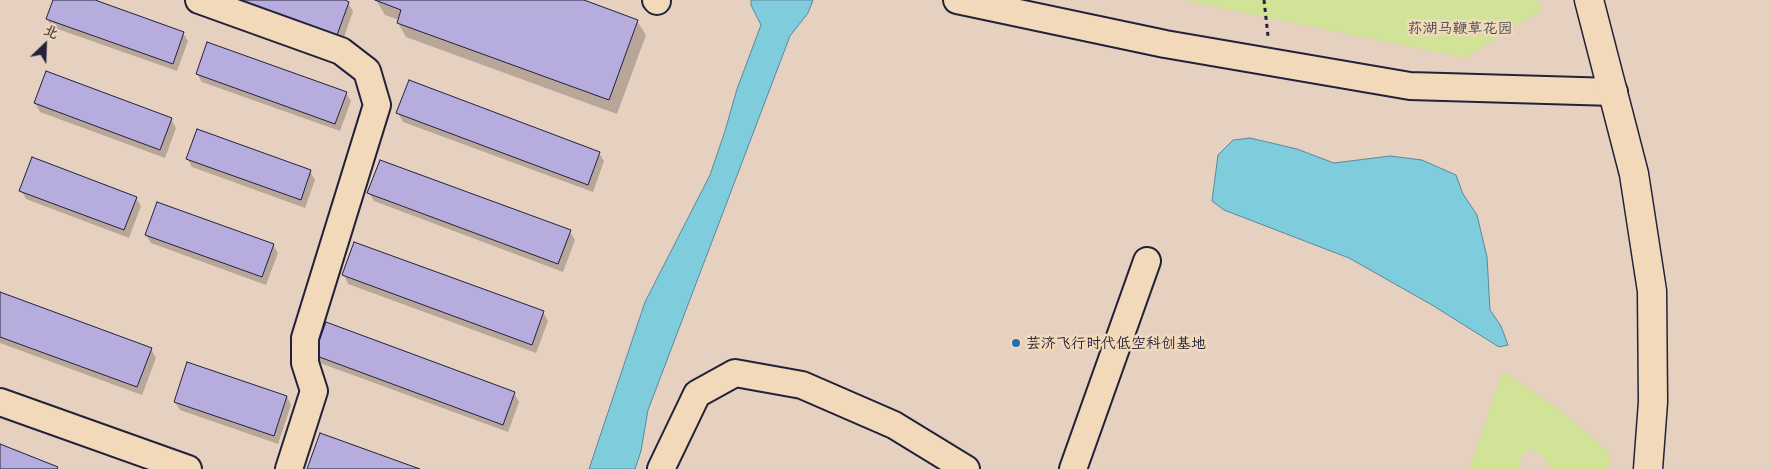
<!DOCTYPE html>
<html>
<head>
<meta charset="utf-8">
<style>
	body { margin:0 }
	#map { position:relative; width:1771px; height:469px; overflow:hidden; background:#e6d0c0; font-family:Mali,"LXGW WenKai TC",sans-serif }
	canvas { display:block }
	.north { position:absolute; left:20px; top:20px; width:50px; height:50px; -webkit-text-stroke:4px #f2d9b9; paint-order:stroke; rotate:24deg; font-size:14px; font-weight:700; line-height:20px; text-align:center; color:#22223b }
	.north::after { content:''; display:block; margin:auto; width:18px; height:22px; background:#22223b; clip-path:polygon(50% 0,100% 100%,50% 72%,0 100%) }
</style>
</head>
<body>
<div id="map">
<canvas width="1771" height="469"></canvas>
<div class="north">北</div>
</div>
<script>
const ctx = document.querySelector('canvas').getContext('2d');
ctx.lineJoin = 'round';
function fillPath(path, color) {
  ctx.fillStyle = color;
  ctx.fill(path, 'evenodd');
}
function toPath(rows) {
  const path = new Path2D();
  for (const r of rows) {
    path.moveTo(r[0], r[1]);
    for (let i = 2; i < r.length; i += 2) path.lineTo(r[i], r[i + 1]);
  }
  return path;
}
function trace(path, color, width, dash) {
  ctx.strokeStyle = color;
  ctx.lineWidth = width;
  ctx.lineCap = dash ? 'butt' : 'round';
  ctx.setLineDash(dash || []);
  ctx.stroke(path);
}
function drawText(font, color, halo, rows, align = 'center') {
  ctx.font = font + ' Mali,"LXGW WenKai TC",sans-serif';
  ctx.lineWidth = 5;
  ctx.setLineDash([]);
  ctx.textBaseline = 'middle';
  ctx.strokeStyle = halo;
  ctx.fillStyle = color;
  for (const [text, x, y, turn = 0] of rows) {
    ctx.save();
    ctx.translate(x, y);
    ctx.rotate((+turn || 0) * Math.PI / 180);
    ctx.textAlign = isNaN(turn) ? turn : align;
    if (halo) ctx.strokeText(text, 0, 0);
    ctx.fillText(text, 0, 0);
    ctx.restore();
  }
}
const green = toPath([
	[1182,0,1538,0,1541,10,1465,58],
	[1503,371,1560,410,1610,453,1609,469,1551,469,1545,459,1536,450,1529,449,1522,456,1519,469,1469,469]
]);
const water = toPath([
	[751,0,813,0,808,13,790,36,648,410,641,451,635,469,589,469,645,302,710,175,725,131,737,89,761,25,751,5,751,0],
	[1250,138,1297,149,1334,163,1390,156,1422,160,1456,175,1463,194,1477,215,1487,257,1490,310,1501,326,1508,345,1499,347,1432,305,1349,258,1224,210,1212,201,1218,155,1233,140,1250,138]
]);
const shadow = toPath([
	[54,0,91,0,183,33,188,41,177,71,52,27,47,19],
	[222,0,341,0,348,3,353,11,342,43],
	[376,0,581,0,637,21,646,35,617,114,406,37,398,23,399,20,385,15],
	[197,74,346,93,351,101,340,131,202,82],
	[35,103,171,119,176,128,165,158,40,112],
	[398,113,599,153,604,161,593,192,403,122],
	[187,158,310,171,315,180,305,208,192,167],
	[21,190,136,198,141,206,129,238,26,199],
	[369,193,570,232,575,240,563,272,374,201],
	[146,235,273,245,278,253,266,285,151,243],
	[344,275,543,312,548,321,536,353,348,284],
	[0,293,151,349,156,358,142,395,0,343],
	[315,355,514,393,519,402,508,432,320,363],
	[287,397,291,405,278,444,180,410,175,402]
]);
const building = toPath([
	[53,0,95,0,184,32,173,64,46,19,53,0],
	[239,0,345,0,349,2,337,35,239,0],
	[375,0,584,0,638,20,609,100,397,23,401,10,375,0],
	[207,42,347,92,335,124,196,74,207,42],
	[46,71,172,118,160,150,34,103,46,71],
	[409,80,600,152,588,185,396,113,409,80],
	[197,129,311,170,301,200,186,159,197,129],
	[32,157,137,197,124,230,19,191,32,157],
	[380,160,571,230,558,264,367,193,380,160],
	[157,202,274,244,262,277,145,235,157,202],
	[354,242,544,311,532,345,342,275,354,242],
	[0,292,152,348,137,387,0,337,0,292],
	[326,322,515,392,503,425,314,355,326,322],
	[187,362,287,396,274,436,174,402,187,362],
	[320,433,420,469,307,469,320,433],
	[0,444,58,467,57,469,0,469,0,444]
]);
const path = toPath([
	[1264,0,1268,36]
]);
const minor = toPath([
	[199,0,341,51,367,71,377,105,305,338,305,363,314,391,289,469],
	[656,0,657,1],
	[957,0,1165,44,1410,86,1614,92],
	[0,402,188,469],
	[661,469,697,394,735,373,802,385,894,425,966,469],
	[1073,469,1147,261]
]);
const major = toPath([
	[1589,0,1634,174,1652,291,1653,402,1648,469]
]);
const markers = [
	[1016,343,5,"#1f6fb2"]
];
const parkNames = [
	["荪湖马鞭草花园",1460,28]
];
const poiNames = [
	["芸济飞行时代低空科创基地",1026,343]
];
fillPath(green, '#d0e397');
fillPath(water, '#7fccdd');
trace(water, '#5a889c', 1);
fillPath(shadow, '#0003');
fillPath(building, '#b6acdd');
trace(building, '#22223b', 1);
trace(minor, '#22223b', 30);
trace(major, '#22223b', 31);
trace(path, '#22223b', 3, [4, 4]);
trace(minor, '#f2d9b9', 26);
trace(major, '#f2d9b9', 28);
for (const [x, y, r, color] of markers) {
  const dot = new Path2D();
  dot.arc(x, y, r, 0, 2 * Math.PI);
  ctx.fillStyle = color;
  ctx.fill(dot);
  trace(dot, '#f2d9b9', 2);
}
drawText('15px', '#45494d', '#f2d9b9', parkNames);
drawText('15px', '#22223b', '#f2d9b9', poiNames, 'left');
</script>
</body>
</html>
